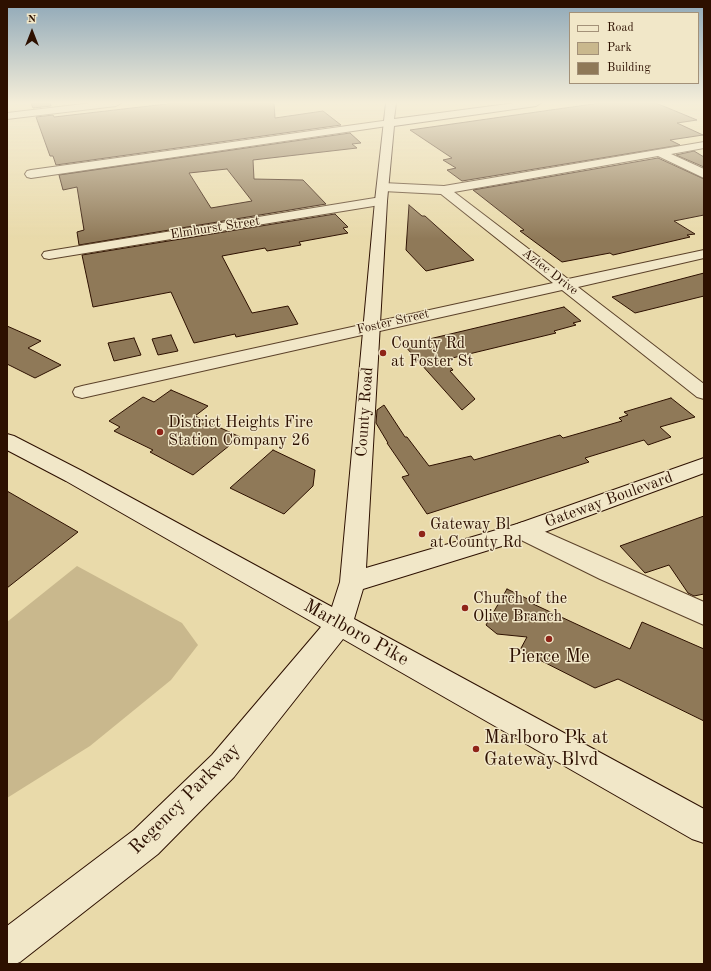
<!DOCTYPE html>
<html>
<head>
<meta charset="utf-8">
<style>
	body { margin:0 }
	#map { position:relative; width:711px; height:971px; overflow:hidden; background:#e9daaa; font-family:"Old Standard TT",serif }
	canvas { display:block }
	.frame { position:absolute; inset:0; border:8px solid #2d1000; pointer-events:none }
	.legend { position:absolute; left:569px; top:12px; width:130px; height:72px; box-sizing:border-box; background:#f1e7c8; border:1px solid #a39178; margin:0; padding:5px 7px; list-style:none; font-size:12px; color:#2d1000 }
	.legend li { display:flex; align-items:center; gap:8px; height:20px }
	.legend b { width:20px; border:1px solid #a39178 }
	.north { position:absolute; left:12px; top:12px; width:40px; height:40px; -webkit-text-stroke:3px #f1e7c8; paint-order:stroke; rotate:0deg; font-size:11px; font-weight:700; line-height:16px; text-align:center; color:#2d1000 }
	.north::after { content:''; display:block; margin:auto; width:14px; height:18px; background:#2d1000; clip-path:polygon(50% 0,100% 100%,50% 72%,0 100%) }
</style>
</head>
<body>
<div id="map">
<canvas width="711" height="971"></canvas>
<div class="frame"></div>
<ul class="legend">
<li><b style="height:5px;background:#f1e7c8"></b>Road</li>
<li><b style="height:11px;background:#c9b88d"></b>Park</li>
<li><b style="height:11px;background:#8f7958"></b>Building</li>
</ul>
<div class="north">N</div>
</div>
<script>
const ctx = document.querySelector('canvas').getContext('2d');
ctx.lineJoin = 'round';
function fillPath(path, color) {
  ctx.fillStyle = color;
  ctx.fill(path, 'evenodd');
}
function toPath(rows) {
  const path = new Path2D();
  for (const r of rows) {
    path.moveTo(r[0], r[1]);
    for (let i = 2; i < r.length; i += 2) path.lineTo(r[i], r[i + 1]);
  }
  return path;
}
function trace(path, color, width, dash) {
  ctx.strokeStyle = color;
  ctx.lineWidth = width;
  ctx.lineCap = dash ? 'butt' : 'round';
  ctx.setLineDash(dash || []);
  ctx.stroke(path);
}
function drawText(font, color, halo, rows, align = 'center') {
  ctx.font = font + ' "Old Standard TT",serif';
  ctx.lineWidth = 3;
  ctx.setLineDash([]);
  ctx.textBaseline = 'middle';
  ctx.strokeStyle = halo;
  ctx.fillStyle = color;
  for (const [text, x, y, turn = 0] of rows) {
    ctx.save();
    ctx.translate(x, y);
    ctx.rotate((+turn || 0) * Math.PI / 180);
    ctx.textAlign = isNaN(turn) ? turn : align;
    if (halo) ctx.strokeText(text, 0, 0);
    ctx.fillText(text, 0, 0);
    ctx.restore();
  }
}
const green = toPath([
	[77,566,182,623,198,645,171,680,90,746,7,798,7,622]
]);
const building = toPath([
	[31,103,50,103,51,106,33,108,31,103],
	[175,103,274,103,275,118,323,111,341,125,56,165,53,156,50,156,36,117,53,115,54,117,175,103],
	[600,103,656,103,697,120,677,123,703,135,670,140,680,145,462,181,447,170,456,168,443,160,452,158,410,130,600,103],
	[350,133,361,143,352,144,357,148,253,160,254,179,303,180,326,204,79,245,77,232,84,230,77,187,63,190,59,175,350,133],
	[227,169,252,201,211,208,189,173,227,169],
	[694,151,704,157,704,167,676,155,694,151],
	[658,158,704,179,704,215,674,221,695,234,687,235,690,237,613,255,610,253,562,262,520,231,524,230,473,190,658,158],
	[409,205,422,216,425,216,474,260,426,271,406,250,409,205],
	[335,214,348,227,343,228,348,233,299,242,301,245,267,251,265,248,222,256,252,313,288,306,298,324,236,337,235,334,194,343,171,292,93,307,82,255,335,214],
	[704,273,704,296,635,313,612,297,704,273],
	[564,307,581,321,573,323,576,325,554,331,556,333,444,360,453,370,450,371,475,399,462,410,404,345,564,307],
	[7,326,41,341,28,348,61,365,35,378,7,364,7,326],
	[171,335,178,351,158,355,152,339,171,335],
	[134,338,141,355,114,361,108,343,134,338],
	[171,390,208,406,195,416,240,437,193,475,150,452,153,450,114,431,120,427,109,421,143,397,154,402,171,390],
	[671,398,695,417,660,427,671,437,648,445,644,440,585,458,589,462,427,514,402,477,409,475,387,443,388,443,376,423,377,410,384,405,405,437,407,437,429,466,471,456,474,460,560,435,563,438,622,421,619,418,628,415,624,412,671,398],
	[273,450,315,470,313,486,284,514,230,488,273,450],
	[7,491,78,532,7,588,7,491],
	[704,516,704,594,694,596,688,593,669,565,645,573,620,546,704,516],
	[507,589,532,601,531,603,630,649,642,622,704,649,704,721,618,679,595,688,520,650,527,637,497,634,486,625,507,589]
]);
const street = toPath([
	[92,103,121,103,116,106,7,119,7,113,92,103],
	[390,120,395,123,394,125,31,178,27,177,25,174,27,171,31,170,390,120],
	[704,142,704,148,671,154,704,169,704,178,658,156,454,192,568,279,704,250,704,258,578,287,704,384,704,399,697,397,562,290,82,398,75,396,73,392,75,388,82,386,553,283,441,194,383,191,379,190,377,187,379,184,383,183,444,186,704,142],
	[381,197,386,198,387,201,386,204,49,259,44,258,42,255,44,252,49,251,381,197],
	[523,522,704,602,704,625,600,579,515,537,511,531,515,525,523,522]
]);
const secondary = toPath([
	[386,103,396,103,394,119,515,103,541,103,536,106,394,126,387,201,366,568,517,524,704,458,704,473,531,537,363,589,354,619,704,809,704,843,692,839,343,639,234,777,158,854,20,962,15,964,7,964,7,926,134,830,212,755,321,627,66,481,7,450,7,434,14,436,82,471,332,607,340,582,375,201,386,103]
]);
const markers = [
	[383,353,4,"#8f2418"],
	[160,432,4,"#8f2418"],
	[422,534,4,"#8f2418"],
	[465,608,4,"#8f2418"],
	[549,639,4,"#8f2418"],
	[476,749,4,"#8f2418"]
];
const farStreetnames = [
	["Elmhurst Street",215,228,-9],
	["Aztec Drive",550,272,38],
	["Foster Street",393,322,-13]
];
const poiNames = [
	["County Rd",391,344],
	["at Foster St",391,362],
	["District Heights Fire",168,423],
	["Station Company 26",168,441],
	["Gateway Bl",430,525],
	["at County Rd",430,543],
	["Church of the",473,599],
	["Olive Branch",473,617]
];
const streetNames = [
	["County Road",365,412,-86],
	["Gateway Boulevard",609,500,-20]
];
const nearStreetnames = [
	["Marlboro Pike",356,633,29],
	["Regency Parkway",185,799,-45]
];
const nearPoinames = [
	["Pierce Me",549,657],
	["Marlboro Pk at",484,738,"left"],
	["Gateway Blvd",484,760,"left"]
];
fillPath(green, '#c9b88d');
fillPath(building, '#8f7958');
trace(building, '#2d1000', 1);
trace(street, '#5c422a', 2);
trace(secondary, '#2d1000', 2);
fillPath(street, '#f1e7c8');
fillPath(secondary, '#f1e7c8');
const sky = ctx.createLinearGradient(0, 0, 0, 239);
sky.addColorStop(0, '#8fa8b8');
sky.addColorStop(0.43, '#f5eed9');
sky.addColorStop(1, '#f5eed900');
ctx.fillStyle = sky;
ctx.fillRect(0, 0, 711, 239);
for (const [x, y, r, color] of markers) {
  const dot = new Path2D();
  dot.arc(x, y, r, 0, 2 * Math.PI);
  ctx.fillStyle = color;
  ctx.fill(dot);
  trace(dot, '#f1e7c8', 1.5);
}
drawText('13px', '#2d1000', '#f1e7c8', farStreetnames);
drawText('16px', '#2d1000', '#f1e7c8', poiNames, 'left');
drawText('16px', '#2d1000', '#f1e7c8', streetNames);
drawText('19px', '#2d1000', '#f1e7c8', nearStreetnames);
drawText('19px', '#2d1000', '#f1e7c8', nearPoinames);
</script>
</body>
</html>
